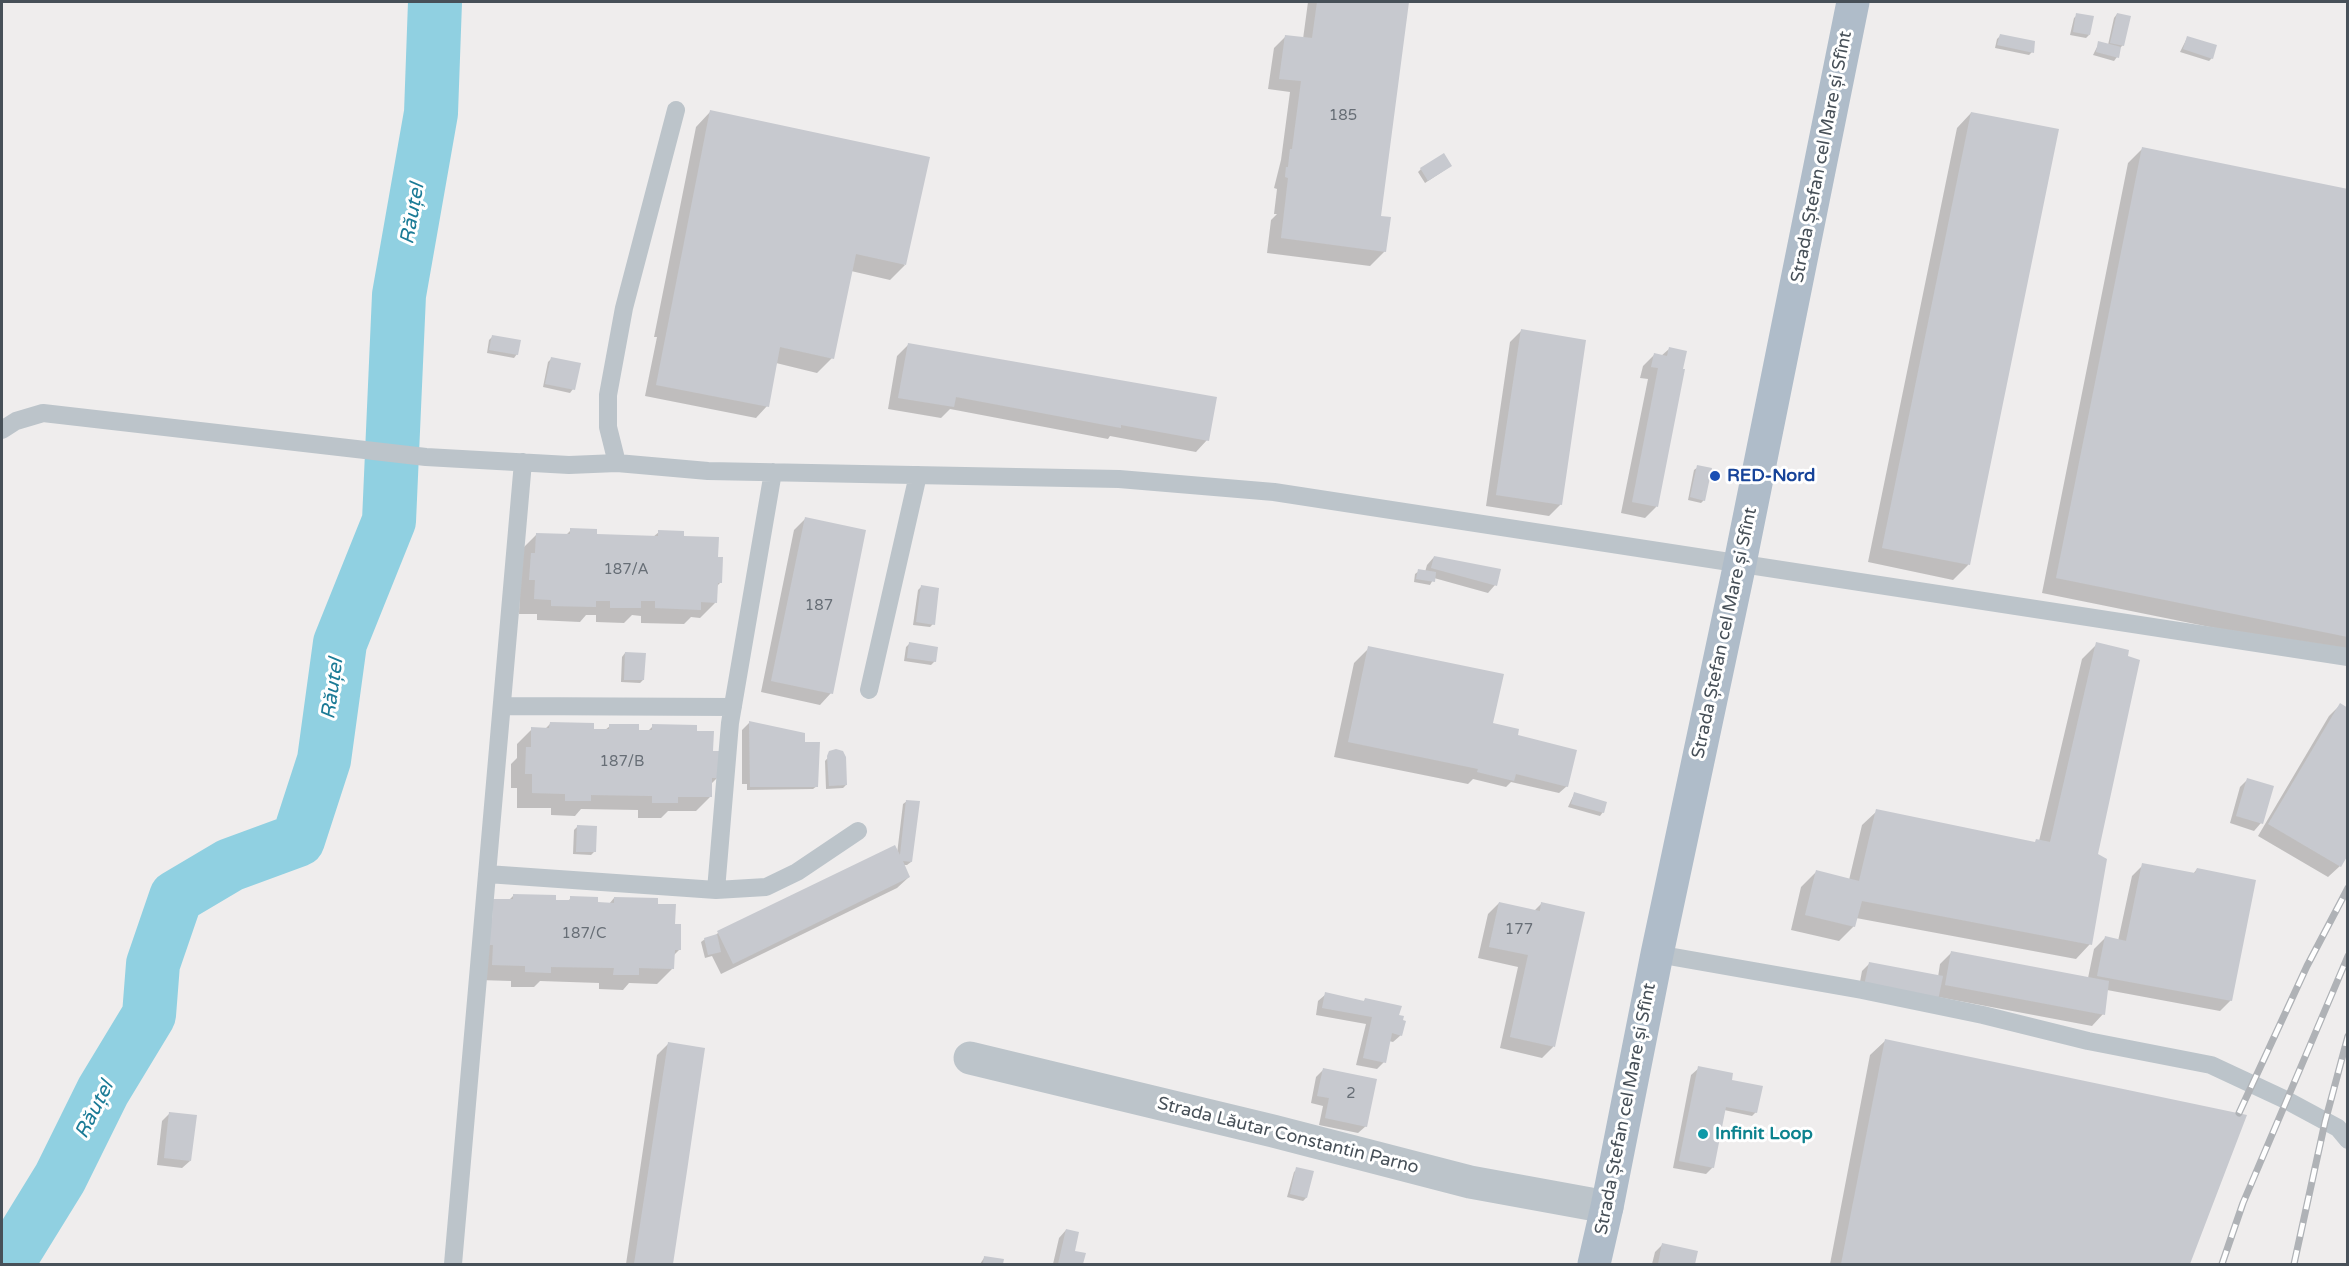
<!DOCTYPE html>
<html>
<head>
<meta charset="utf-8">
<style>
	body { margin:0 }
	#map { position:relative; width:2349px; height:1266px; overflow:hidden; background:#efeded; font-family:"Varela Round",sans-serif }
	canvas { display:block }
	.frame { position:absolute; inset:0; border:3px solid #475058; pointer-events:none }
</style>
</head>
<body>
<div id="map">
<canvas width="2349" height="1266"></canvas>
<div class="frame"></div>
</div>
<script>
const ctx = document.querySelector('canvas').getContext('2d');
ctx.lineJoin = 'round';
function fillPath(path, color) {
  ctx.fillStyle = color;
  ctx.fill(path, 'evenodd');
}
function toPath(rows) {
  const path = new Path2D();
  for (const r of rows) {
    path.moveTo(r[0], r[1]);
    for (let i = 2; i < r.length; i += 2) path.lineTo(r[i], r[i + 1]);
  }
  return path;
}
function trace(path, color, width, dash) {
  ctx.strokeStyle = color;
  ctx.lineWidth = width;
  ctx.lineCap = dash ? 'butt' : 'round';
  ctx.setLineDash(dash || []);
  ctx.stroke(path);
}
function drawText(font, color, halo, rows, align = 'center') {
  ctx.font = font + ' "Varela Round",sans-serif';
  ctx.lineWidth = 6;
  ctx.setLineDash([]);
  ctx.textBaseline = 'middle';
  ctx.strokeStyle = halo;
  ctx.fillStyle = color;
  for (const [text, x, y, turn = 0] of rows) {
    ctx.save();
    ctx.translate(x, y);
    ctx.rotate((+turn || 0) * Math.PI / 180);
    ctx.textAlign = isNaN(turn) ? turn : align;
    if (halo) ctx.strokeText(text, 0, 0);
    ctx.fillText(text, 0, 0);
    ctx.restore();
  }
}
const shadow = toPath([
	[1308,2,1408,2,1379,217,1385,251,1370,266,1267,253,1271,220,1277,214,1274,214,1277,189,1274,188,1281,160,1290,92,1268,89,1274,48,1285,37,1303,39],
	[2117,14,2123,45,2119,49,2117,57,2114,61,2093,55,2099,43,2108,45,2114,18],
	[2077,15,2089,35,2086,38,2070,35,2074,18],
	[2000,36,2032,52,2029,55,1995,48,1997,39],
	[2187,38,2212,58,2209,61,2180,52],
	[710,112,905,265,890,280,851,271,832,358,817,373,776,363,767,406,756,418,645,396,657,337,654,337,696,127],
	[1971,113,2057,131,1968,565,1953,580,1868,562,1957,128],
	[2143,148,2348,191,2348,655,2042,593,2128,163],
	[1451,166,1425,183,1418,172,1421,169],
	[1521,331,1561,504,1549,516,1486,506,1510,342],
	[492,337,517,354,514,358,487,353,489,340],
	[908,345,1207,440,1196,452,1110,436,1108,439,950,409,941,418,888,409,897,356],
	[1669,349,1656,507,1645,518,1621,513,1648,379,1640,378,1643,366,1654,355,1661,356],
	[551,359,573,389,570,393,543,387,548,362],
	[1698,467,1704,500,1701,503,1688,500,1694,470],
	[805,519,831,693,820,705,761,692,794,530],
	[571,530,596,536,653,537,659,532,682,537,717,559,721,582,716,587,715,603,700,618,691,617,684,624,641,623,641,616,632,615,624,623,596,622,596,615,586,615,580,622,537,620,537,614,519,614,521,550,536,535,565,536],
	[1434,557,1495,585,1488,593,1434,578,1430,585,1414,582,1415,574,1419,571,1425,572,1427,565],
	[921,587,933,624,930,627,913,625,918,590],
	[909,644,935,661,931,665,904,661,906,647],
	[2097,644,2097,855,2090,944,2076,959,1856,918,1854,926,1839,941,1791,930,1801,887,1816,872,1849,880,1862,825,1877,811,2034,843,2039,841,2082,659],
	[1369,648,1492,725,1516,736,1567,786,1559,793,1511,782,1506,787,1473,779,1468,784,1334,757,1354,663],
	[625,653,643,680,640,683,621,682,622,657],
	[2340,705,2340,866,2328,877,2258,836,2329,716],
	[749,723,803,743,817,786,813,789,747,790,747,784,742,784,742,730],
	[550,724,592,730,605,730,610,726,637,731,647,732,653,726,696,732,712,752,718,777,711,784,711,796,696,811,668,811,661,818,638,818,638,810,581,809,575,816,551,815,551,808,517,808,517,788,511,788,511,764,517,758,517,744,532,729,545,729],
	[834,751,846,785,843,788,826,789,825,761],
	[2248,779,2261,823,2254,831,2230,823,2240,787],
	[1574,794,1603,812,1600,816,1568,807],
	[907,801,911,862,907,865,903,865,909,877,897,888,721,974,712,956,705,958,701,942,705,939,713,937,718,933,894,847,897,854,903,804],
	[578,826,594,852,591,855,573,854,574,830],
	[2143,865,2193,874,2197,869,2231,1000,2220,1011,2107,990,2103,1014,2092,1026,1938,997,1857,998,1862,971,1870,963,1938,977,1940,964,1951,953,2088,978,2094,949,2105,938,2118,941,2132,876],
	[513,896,554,901,567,902,571,898,596,904,609,904,614,898,657,905,674,925,680,949,673,956,672,969,657,984,629,983,623,990,599,989,599,983,540,981,534,987,511,987,511,981,478,980,478,959,508,901],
	[1499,903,1534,911,1542,903,1584,913,1553,1047,1542,1058,1500,1048,1518,967,1478,958,1488,914],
	[1326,994,1362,1002,1365,1000,1398,1016,1401,1035,1393,1042,1389,1041,1384,1062,1377,1069,1356,1065,1366,1024,1316,1015,1318,1001],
	[1885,1041,2245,1116,2188,1264,1830,1264,1870,1055],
	[668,1044,703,1049,671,1264,626,1264,657,1055],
	[1699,1068,1729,1084,1756,1112,1752,1116,1724,1110,1713,1167,1706,1174,1673,1168,1691,1075],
	[1324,1069,1366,1126,1358,1133,1319,1125,1323,1106,1311,1103,1316,1077],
	[170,1113,190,1161,182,1168,157,1165,162,1121],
	[1297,1169,1306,1198,1303,1201,1287,1197,1294,1172],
	[1066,1230,1073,1252,1084,1254,1082,1264,1053,1264,1059,1238],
	[1662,1245,1696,1252,1693,1264,1652,1264,1655,1252],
	[984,1258,1002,1261,1002,1264,980,1264]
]);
const river = toPath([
	[7,1264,60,1178,103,1091,149,1015,153,964,176,897,230,865,298,840,324,760,340,643,389,521,399,295,431,113,435,2]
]);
const building = toPath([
	[1317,2,1409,2,1381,216,1391,217,1386,252,1281,238,1288,178,1285,177,1286,167,1288,167,1290,149,1292,149,1301,81,1279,79,1285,35,1312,38],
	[2076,13,2094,16,2090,35,2073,32],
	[2117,13,2131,16,2124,46,2110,43],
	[2000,34,2035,41,2034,53,1997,45],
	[2187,36,2217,45,2213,59,2183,49],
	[2098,41,2121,47,2119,58,2096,52],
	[710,110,930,157,906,265,856,254,834,359,780,347,769,407,656,385],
	[1971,112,2059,129,1970,565,1882,548],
	[2142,147,2348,189,2348,637,2056,578],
	[1444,153,1452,166,1428,181,1420,168],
	[1521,329,1586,340,1562,505,1496,495],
	[492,335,521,340,518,355,489,350],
	[908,343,1217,397,1209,441,1121,425,1121,428,956,397,954,407,898,398],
	[1669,347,1687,351,1683,369,1685,369,1658,507,1632,502,1658,368,1651,367,1654,353,1667,356],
	[551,357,581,363,575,390,545,384],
	[1697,465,1712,468,1705,501,1690,497],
	[805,517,866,530,833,694,771,681],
	[570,528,597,529,597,534,658,536,658,530,684,531,684,536,719,537,718,557,723,557,722,583,718,583,717,603,701,602,701,610,655,608,655,601,641,601,641,608,610,608,610,601,596,601,596,607,551,606,551,600,534,599,535,580,529,580,531,553,535,553,536,533,570,534],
	[1434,556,1501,569,1497,586,1431,568],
	[1418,569,1436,572,1435,582,1416,579],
	[921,585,939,588,935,625,916,622],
	[909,642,938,647,936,662,907,658],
	[2096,642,2129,650,2128,656,2140,660,2098,854,2107,859,2092,945,1862,901,1855,927,1805,915,1816,870,1859,881,1876,809,2035,842,2036,839,2050,842],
	[1368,646,1504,674,1493,723,1519,729,1518,735,1577,750,1568,787,1516,774,1514,781,1477,772,1478,769,1348,742],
	[625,652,646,653,644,680,624,680],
	[2340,703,2348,708,2348,855,2341,867,2268,824],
	[749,721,805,733,805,742,820,742,818,787,750,787],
	[550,722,594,723,594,729,609,729,609,724,639,724,639,730,652,730,652,724,697,725,697,731,714,731,713,751,719,751,719,778,712,778,712,797,678,797,678,803,652,803,652,796,591,795,591,801,565,801,565,794,532,793,532,774,525,774,526,747,531,747,531,727,549,728],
	[836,749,843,751,846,757,847,785,829,786,827,756,829,751],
	[2247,778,2274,786,2263,824,2236,816],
	[1574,792,1607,802,1604,813,1571,804],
	[906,800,920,801,912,862,903,861,910,877,733,964,717,931,895,845,900,855],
	[577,825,597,826,596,852,576,852],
	[2142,863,2195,873,2197,868,2256,880,2232,1001,2097,976,2105,936,2126,941],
	[513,894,556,895,556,900,570,900,570,896,598,897,598,902,614,903,614,897,658,898,658,904,676,904,675,924,681,924,681,950,675,950,674,969,639,968,639,975,613,975,614,968,551,967,551,973,525,972,525,966,492,965,493,945,487,945,488,920,492,920,493,899,513,899],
	[1499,902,1540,911,1541,902,1585,912,1555,1047,1510,1037,1528,955,1489,947],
	[717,934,721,952,708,955,704,938],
	[1951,951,2109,981,2105,1015,1945,985],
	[1869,962,1943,976,1937,1005,1863,991],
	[1325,992,1364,1001,1365,998,1402,1006,1399,1015,1404,1016,1403,1020,1406,1021,1402,1036,1392,1033,1386,1063,1363,1058,1372,1017,1322,1008],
	[1885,1039,2247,1115,2190,1264,1841,1264],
	[668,1042,705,1048,687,1171,673,1264,634,1264],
	[1698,1066,1733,1073,1732,1080,1763,1086,1757,1113,1726,1107,1714,1168,1679,1161],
	[1323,1068,1377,1079,1367,1127,1325,1118,1329,1098,1317,1096],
	[169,1112,197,1115,191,1161,164,1158],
	[1296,1167,1314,1171,1307,1198,1290,1194],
	[1066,1229,1079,1232,1075,1251,1086,1253,1083,1264,1058,1264],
	[1662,1243,1698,1251,1695,1264,1658,1264],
	[984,1256,1004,1259,1003,1264,983,1264]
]);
const lane = toPath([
	[2,430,16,421,43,413,426,457,569,465,617,463,708,471,1119,479,1274,492,2348,657],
	[617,463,608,427,608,395,624,308,676,110],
	[869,690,918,475],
	[502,706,733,707],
	[487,874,716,890,766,887,797,872,858,831],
	[716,890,730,723,773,472],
	[1657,954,1862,990,1983,1015,2088,1041,2211,1065,2286,1100,2338,1128,2348,1140],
	[453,1264,523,462]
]);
const street = toPath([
	[970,1058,1273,1131,1470,1182,1607,1207]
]);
const primary = toPath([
	[1594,1264,1607,1207,1657,954,1740,563,1853,2]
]);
const rail = toPath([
	[2239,1113,2307,966,2348,888],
	[2222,1264,2243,1203,2348,956],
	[2294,1264,2325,1122,2348,1036]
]);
const markers = [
	[1715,476,6,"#1a4fb4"],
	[1703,1134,6,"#0f9aa8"]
];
const numberNames = [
	["185",1343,116],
	["187/A",626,570],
	["187",819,606],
	["187/B",622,762],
	["177",1519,930],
	["187/C",584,934],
	["2",1351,1094]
];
const streetNames = [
	["Strada Ștefan cel Mare și Sfînt",1822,157,-79],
	["Strada Ștefan cel Mare și Sfînt",1725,633,-78],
	["Strada Ștefan cel Mare și Sfînt",1626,1109,-79],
	["Strada Lăutar Constantin Parno",1288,1136,14]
];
const transitNames = [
	["RED-Nord",1727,476]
];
const cultureNames = [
	["Infinit Loop",1715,1134]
];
const waterNames = [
	["Răuțel",413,214,-80],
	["Răuțel",333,689,-82],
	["Răuțel",95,1110,-63]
];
fillPath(shadow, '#0003');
trace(river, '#90d0e1', 54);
fillPath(building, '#c7c9cf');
trace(lane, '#bcc4ca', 18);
trace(street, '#bcc4ca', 33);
trace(primary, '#afbcc9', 33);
trace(rail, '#afb2b6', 7);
trace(rail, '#fff', 4.5, [14]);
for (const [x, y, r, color] of markers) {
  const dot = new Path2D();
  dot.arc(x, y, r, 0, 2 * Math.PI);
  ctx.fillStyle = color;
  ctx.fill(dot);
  trace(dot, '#fff', 2);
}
drawText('15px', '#676e76', null, numberNames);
drawText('18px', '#475058', '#fff', streetNames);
drawText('bold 18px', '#164399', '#fff', transitNames, 'left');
drawText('bold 18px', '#0d838f', '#fff', cultureNames, 'left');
drawText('italic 20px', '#1b7b96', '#fff', waterNames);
</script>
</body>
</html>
